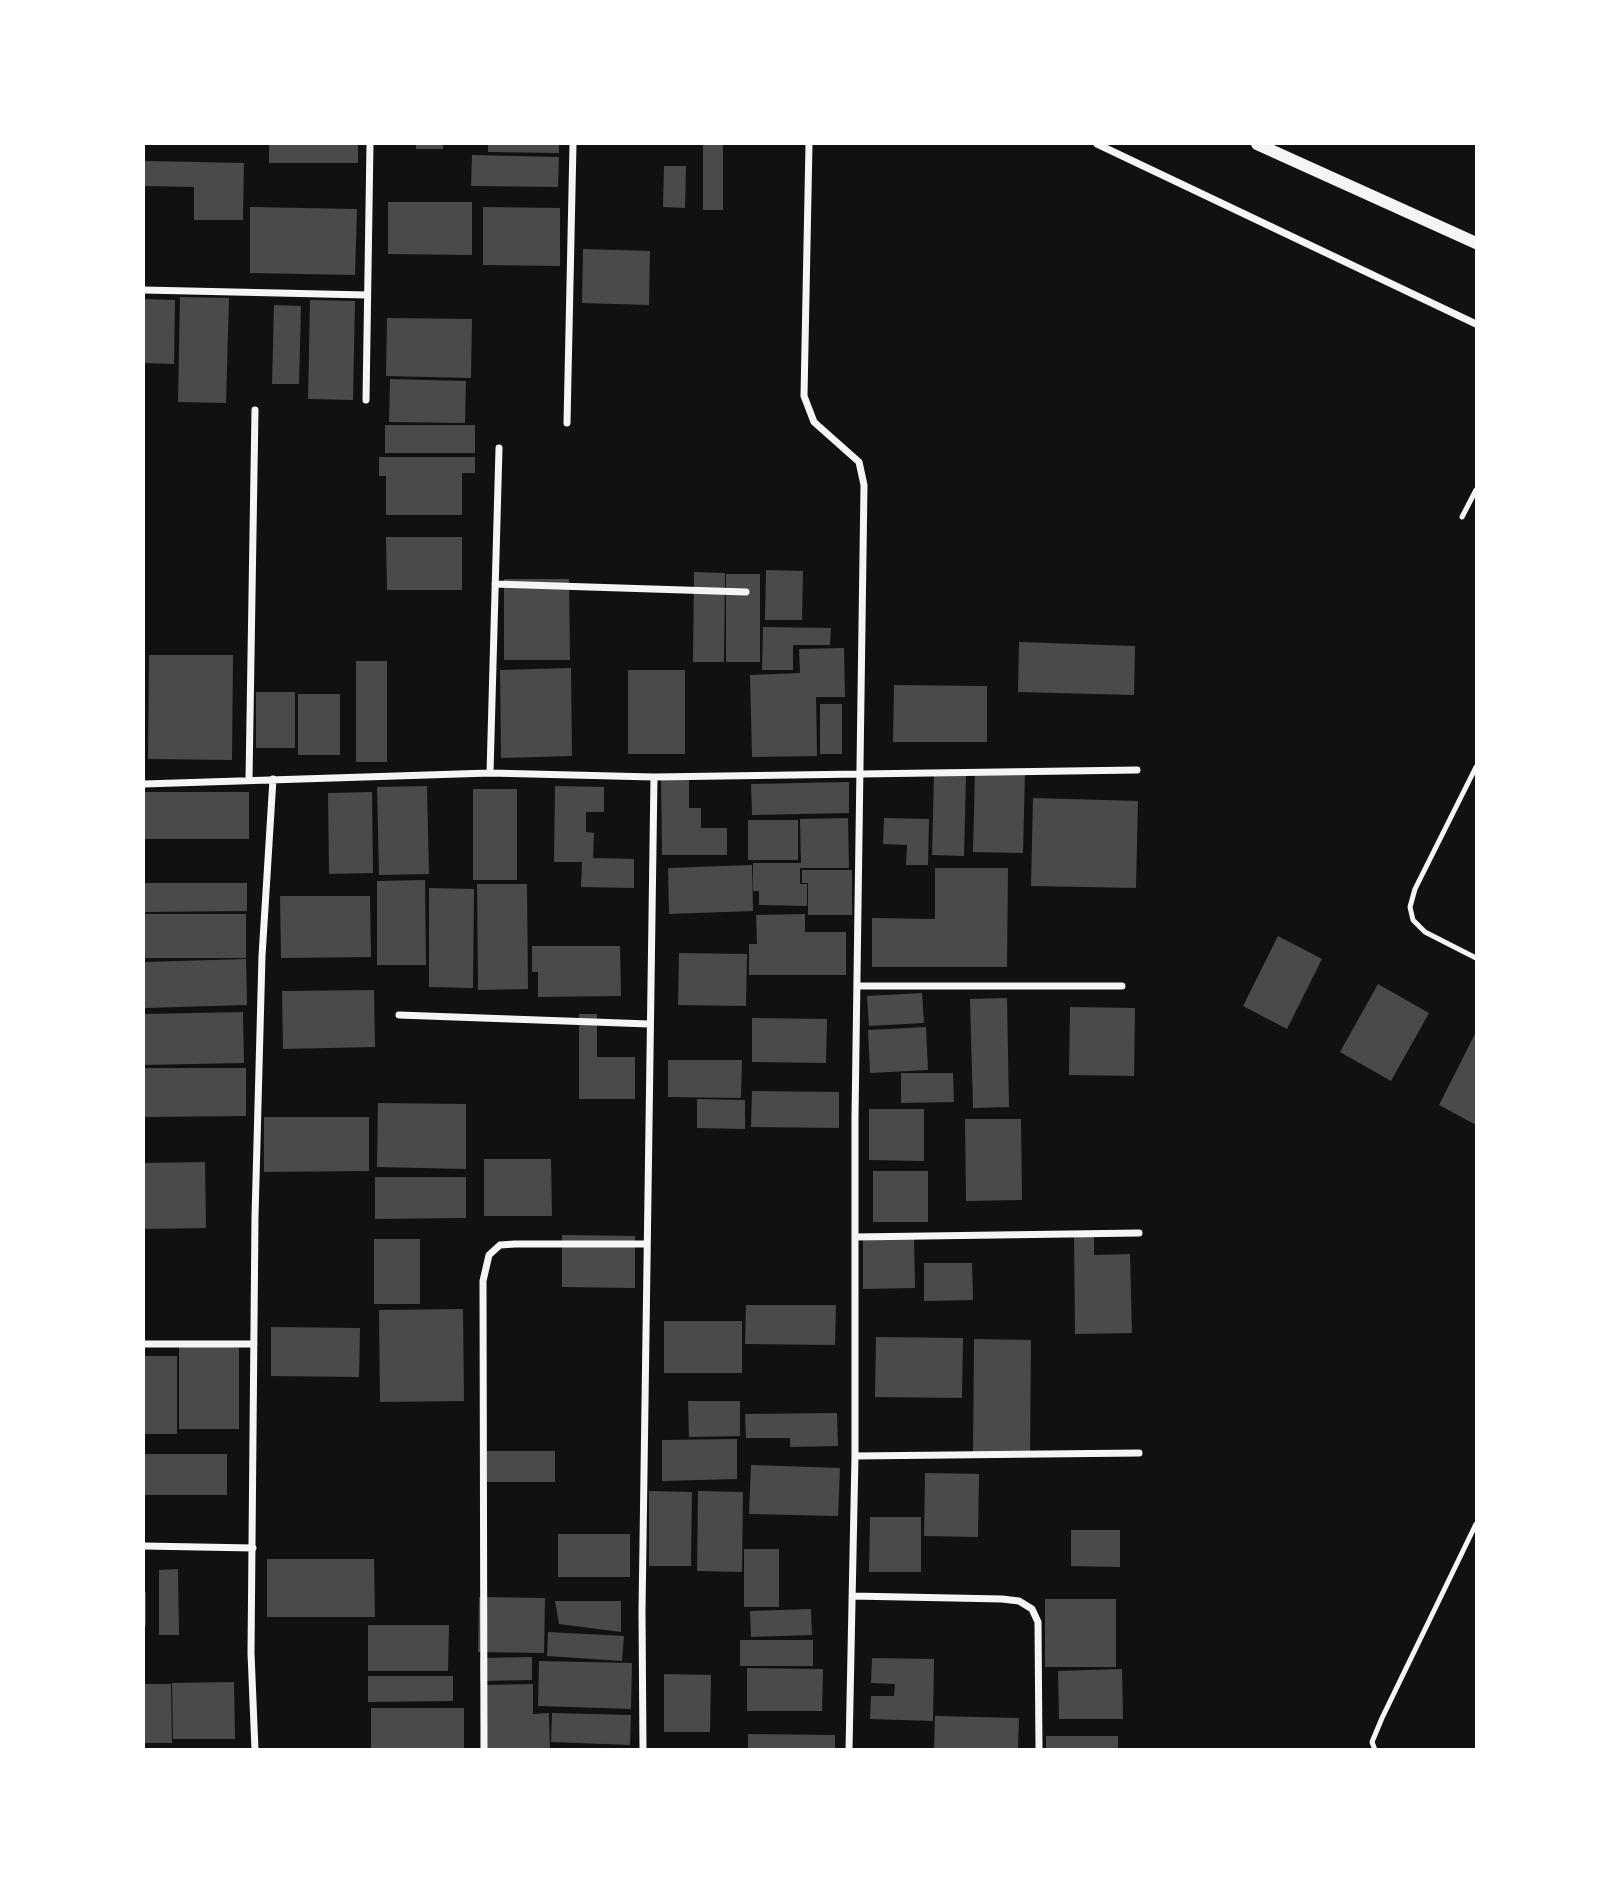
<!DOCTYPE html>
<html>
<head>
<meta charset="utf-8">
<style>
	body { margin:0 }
	#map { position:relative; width:1620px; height:1893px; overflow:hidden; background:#111; font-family:"Playfair Display",serif }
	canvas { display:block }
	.frame { position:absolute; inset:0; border:145px solid #fff; pointer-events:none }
</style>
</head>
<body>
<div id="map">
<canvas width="1620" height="1893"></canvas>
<div class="frame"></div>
</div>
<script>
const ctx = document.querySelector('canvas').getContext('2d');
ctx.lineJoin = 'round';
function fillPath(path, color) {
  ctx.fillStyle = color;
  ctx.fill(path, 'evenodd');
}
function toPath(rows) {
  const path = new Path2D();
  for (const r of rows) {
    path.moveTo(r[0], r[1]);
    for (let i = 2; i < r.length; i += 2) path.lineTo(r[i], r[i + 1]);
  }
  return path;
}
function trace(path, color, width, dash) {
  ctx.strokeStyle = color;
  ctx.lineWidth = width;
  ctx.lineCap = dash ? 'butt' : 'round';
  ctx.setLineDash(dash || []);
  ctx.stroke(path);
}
const building = toPath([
	[269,144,358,144,358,163,269,163],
	[416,144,443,144,443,149,416,149],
	[488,144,559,144,559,153,488,152],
	[703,144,723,144,723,210,703,210],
	[472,155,559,157,558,187,471,186],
	[145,161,244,163,243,220,194,220,194,187,145,186],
	[664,166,686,166,685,208,663,207],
	[388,202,472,202,472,255,388,254],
	[250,207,357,209,355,275,250,273],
	[483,207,560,208,560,266,483,265],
	[583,249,650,251,649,305,582,303],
	[180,297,229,298,226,403,178,402],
	[144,299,175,300,174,364,144,363],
	[310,300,355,301,353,400,308,399],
	[274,305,301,306,299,384,272,384],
	[387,318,472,319,471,378,386,376],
	[390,379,466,381,465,423,389,422],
	[385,425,475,425,475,453,385,453],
	[379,457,475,457,475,473,462,473,462,515,386,515,386,476,379,476],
	[386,537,462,537,462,590,387,590],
	[766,570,803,571,802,620,765,620],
	[694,572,725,573,724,662,693,662],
	[726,574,760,574,760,662,726,662],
	[504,579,569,579,570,660,504,660],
	[763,627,831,628,830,645,793,645,793,670,762,670],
	[1019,642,1135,646,1134,695,1018,692],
	[844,648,845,697,816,697,817,756,752,757,750,675,800,673,799,649],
	[149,655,233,655,232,760,148,759],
	[356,661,387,661,387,762,356,762],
	[571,668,572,756,501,758,500,670],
	[628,670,685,670,685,754,628,754],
	[894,685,987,686,987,742,893,742],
	[256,692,295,692,295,748,256,748],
	[298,694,340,694,340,755,298,755],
	[820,704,842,704,842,754,820,754],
	[975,769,1025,771,1023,853,973,852],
	[934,774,966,774,964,856,932,855],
	[661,778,689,778,689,808,701,808,701,828,727,828,727,855,662,855],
	[849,782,849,813,752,815,751,784],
	[427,786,429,874,379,875,377,787],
	[555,786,604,787,604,812,586,812,586,832,594,833,593,858,634,859,634,888,581,887,582,862,554,862],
	[473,789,517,789,517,880,473,880],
	[144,792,249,792,249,839,144,839],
	[372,792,373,873,329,874,328,793],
	[1033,798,1138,801,1136,888,1031,886],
	[848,818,849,868,800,868,800,884,807,884,807,906,759,905,759,891,753,891,753,863,801,863,800,819],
	[884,818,929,819,928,865,906,865,907,845,883,844],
	[748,820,798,820,798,860,748,860],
	[752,865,753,911,669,914,668,868],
	[935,868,1008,868,1007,967,872,967,872,918,935,919],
	[802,870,852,870,852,915,808,915,808,883,802,883],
	[425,880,426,965,377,965,377,881],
	[145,883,247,883,247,911,145,912],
	[477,884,527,884,528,989,478,990],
	[429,888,474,889,473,988,429,987],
	[280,896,370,896,371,957,281,958],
	[144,914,246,914,246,958,144,958],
	[805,914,805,932,846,932,846,975,749,975,749,944,757,944,756,915],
	[1278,936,1322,959,1287,1029,1243,1006],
	[532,946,620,946,621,996,538,997,538,972,532,972],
	[679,953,747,954,746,1006,678,1005],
	[246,959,247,1005,144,1008,144,962],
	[1378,984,1429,1013,1391,1081,1340,1052],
	[374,990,375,1047,283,1049,282,991],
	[922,993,924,1023,869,1026,867,996],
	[1007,998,1009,1107,973,1108,970,999],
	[1070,1007,1135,1008,1134,1076,1069,1075],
	[243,1012,244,1063,144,1065,144,1014],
	[579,1014,597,1014,597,1057,635,1057,635,1099,579,1099],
	[752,1018,827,1019,826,1063,752,1062],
	[926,1027,928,1070,870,1073,868,1030],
	[1476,1032,1476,1125,1439,1105],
	[668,1060,742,1060,741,1098,668,1097],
	[144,1068,246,1068,246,1116,144,1117],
	[901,1073,953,1073,954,1102,901,1103],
	[752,1091,839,1092,839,1128,751,1127],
	[697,1099,745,1100,745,1129,697,1128],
	[378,1103,466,1104,466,1169,377,1167],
	[869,1109,924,1109,924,1161,869,1160],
	[264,1117,369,1117,369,1171,264,1172],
	[965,1119,1021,1119,1022,1200,966,1201],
	[484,1159,551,1159,552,1216,484,1216],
	[205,1162,206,1228,144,1229,144,1163],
	[873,1171,928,1171,928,1222,873,1222],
	[375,1177,466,1177,466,1218,375,1219],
	[1094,1232,1094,1255,1130,1254,1132,1333,1075,1334,1074,1233],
	[562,1235,635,1236,635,1288,562,1287],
	[863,1237,914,1237,915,1288,863,1289],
	[374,1239,420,1239,420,1304,374,1304],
	[924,1263,972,1263,973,1300,924,1301],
	[746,1305,836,1305,835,1345,745,1344],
	[463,1309,464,1401,380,1402,379,1310],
	[664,1321,742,1321,742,1373,664,1373],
	[271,1327,360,1328,359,1377,271,1376],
	[876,1337,963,1338,962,1398,875,1397],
	[974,1339,1031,1340,1030,1453,973,1453],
	[179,1347,239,1347,239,1429,179,1429],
	[144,1356,177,1356,177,1434,144,1434],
	[688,1401,740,1401,740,1436,689,1437],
	[837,1413,838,1446,790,1447,790,1438,746,1438,745,1414],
	[737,1439,737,1479,662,1481,662,1440],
	[487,1451,555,1451,555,1482,487,1482],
	[144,1454,227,1454,227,1495,144,1495],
	[751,1465,840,1468,838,1516,749,1514],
	[925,1473,979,1474,978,1537,924,1536],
	[649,1491,692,1492,691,1566,649,1566],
	[698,1491,743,1492,742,1572,697,1571],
	[870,1517,921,1517,921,1572,869,1572],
	[1071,1530,1120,1530,1120,1567,1071,1566],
	[558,1534,630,1534,630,1577,558,1577],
	[744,1549,779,1549,779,1607,744,1607],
	[267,1559,374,1559,375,1617,267,1617],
	[178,1569,179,1635,159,1635,159,1570],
	[144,1592,146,1592,146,1626,144,1626],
	[479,1597,545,1598,544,1653,478,1652],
	[1045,1599,1116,1599,1116,1667,1045,1667],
	[555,1601,621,1601,621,1632,559,1624],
	[811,1609,812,1635,751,1637,750,1611],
	[368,1625,449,1625,448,1671,368,1671],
	[548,1632,624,1636,622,1661,547,1656],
	[740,1640,813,1640,813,1666,740,1666],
	[532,1657,532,1680,480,1681,480,1658],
	[872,1658,934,1659,933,1721,870,1719,871,1696,894,1696,895,1684,871,1683],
	[539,1661,632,1663,631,1709,538,1706],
	[747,1668,823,1669,822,1711,747,1711],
	[1122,1669,1123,1719,1059,1719,1058,1671],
	[664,1674,711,1675,710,1732,664,1732],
	[368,1676,453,1676,453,1701,368,1702],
	[234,1682,235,1739,173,1739,172,1683],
	[144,1684,171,1684,172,1743,144,1743],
	[533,1684,533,1714,549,1713,550,1750,484,1750,483,1685],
	[371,1708,464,1708,464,1750,371,1750],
	[552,1713,631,1715,630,1745,551,1742],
	[935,1716,1019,1718,1018,1750,934,1750],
	[748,1734,835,1735,835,1750,748,1750],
	[1046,1736,1118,1736,1118,1750,1046,1750]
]);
const service = toPath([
	[1462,517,1476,490],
	[1476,767,1415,889,1410,907,1413,920,1425,932,1476,958],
	[1375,1750,1372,1742,1382,1718,1476,1524]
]);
const minor = toPath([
	[809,144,804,396,814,422,859,462,864,485,855,1117,855,1456,849,1750],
	[1097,144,1476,324],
	[144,290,367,295],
	[366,400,370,144],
	[567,423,573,144],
	[495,584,746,592],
	[490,773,499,448],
	[249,779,255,410],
	[144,784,490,773,654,777,1137,770],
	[857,986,1122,986],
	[399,1015,649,1024],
	[855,1237,1139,1233],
	[144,1344,254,1344],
	[855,1456,1139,1453],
	[144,1546,253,1548],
	[852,1596,1002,1599,1019,1601,1032,1609,1038,1622,1039,1750],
	[255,1750,251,1653,255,1217,262,956,273,779],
	[484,1750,483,1281,489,1255,500,1245,515,1244,646,1244],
	[643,1750,642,1611,654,777]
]);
const tertiary = toPath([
	[1257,144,1476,243]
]);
fillPath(building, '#4a4a4a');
trace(service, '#f5f5f5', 5);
trace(minor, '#f5f5f5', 7);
trace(tertiary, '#f5f5f5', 12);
</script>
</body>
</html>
